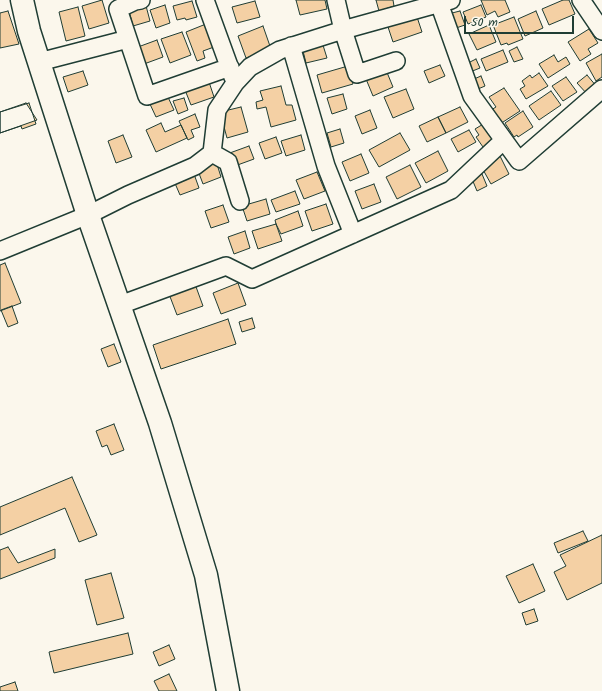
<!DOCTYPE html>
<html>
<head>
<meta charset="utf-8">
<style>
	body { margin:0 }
	#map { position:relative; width:602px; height:691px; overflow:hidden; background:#fbf7ec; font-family:Kalam,sans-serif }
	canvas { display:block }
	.scale { position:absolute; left:464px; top:16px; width:110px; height:18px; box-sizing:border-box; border:2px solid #1f3d34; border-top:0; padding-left:5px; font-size:12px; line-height:14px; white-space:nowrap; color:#1f3d34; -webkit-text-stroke:3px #fbf7ec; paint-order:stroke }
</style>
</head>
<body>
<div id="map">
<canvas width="602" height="691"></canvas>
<div class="scale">50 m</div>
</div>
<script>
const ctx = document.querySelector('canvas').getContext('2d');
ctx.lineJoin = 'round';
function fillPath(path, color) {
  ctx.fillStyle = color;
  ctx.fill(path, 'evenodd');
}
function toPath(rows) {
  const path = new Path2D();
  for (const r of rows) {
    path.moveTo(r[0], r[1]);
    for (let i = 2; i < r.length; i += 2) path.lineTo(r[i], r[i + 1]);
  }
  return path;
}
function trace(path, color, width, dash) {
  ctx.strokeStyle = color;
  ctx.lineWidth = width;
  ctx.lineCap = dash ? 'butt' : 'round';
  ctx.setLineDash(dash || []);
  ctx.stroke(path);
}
const building = toPath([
	[102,0,109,23,89,29,82,6,102,0],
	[296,0,325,0,327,9,300,15,296,0],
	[376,0,393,0,394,6,379,11,376,0],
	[481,0,505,0,510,12,498,17,495,11,487,15,481,0],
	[563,0,569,0,575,14,549,25,542,9,563,0],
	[192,1,197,17,186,20,185,18,177,20,173,6,192,1],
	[255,1,260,17,237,23,232,7,255,1],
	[145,2,150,21,133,26,128,7,145,2],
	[165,5,170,23,156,28,150,10,165,5],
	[481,5,486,17,468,24,463,12,481,5],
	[78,7,85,36,66,41,59,12,78,7],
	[8,11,19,44,0,48,0,13,8,11],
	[460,11,465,25,453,29,448,14,460,11],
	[536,11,543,28,525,36,518,19,536,11],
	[416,14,422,32,393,42,387,24,416,14],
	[514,17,523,39,508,45,507,43,501,45,493,25,514,17],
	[206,24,214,47,203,51,205,58,197,61,186,32,206,24],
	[489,25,496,42,477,50,469,34,489,25],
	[263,26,271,49,246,58,238,36,263,26],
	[589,29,598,43,588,49,591,54,580,61,568,42,589,29],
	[182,32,191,55,170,63,161,39,182,32],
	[157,40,163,57,144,64,138,47,157,40],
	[322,42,327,58,306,63,302,47,322,42],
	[517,47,523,59,514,62,509,51,517,47],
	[503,50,508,62,486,71,481,59,503,50],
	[602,54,602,77,596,81,586,63,602,54],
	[554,55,558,62,566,57,570,64,548,78,539,64,554,55],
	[476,59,480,68,470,72,466,64,476,59],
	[440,65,445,76,429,83,424,71,440,65],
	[348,66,353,84,322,93,317,75,348,66],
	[386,70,393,87,373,96,366,79,386,70],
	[83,71,88,85,68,92,63,77,83,71],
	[539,73,548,86,526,99,520,89,525,86,522,81,530,75,532,78,539,73],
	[587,75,597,87,588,95,577,83,587,75],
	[481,76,485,86,478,89,474,79,481,76],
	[566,77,577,92,563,101,552,86,566,77],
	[209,82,214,97,191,105,185,90,209,82],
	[281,86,286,105,292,105,296,120,271,127,266,107,257,109,256,102,263,100,260,91,281,86],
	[504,88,520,111,500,124,491,110,496,107,489,97,504,88],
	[406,89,414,109,393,118,384,97,406,89],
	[551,91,561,105,539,120,529,106,551,91],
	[343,94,347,109,332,114,327,98,343,94],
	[167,95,174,110,156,117,149,102,167,95],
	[184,98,188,110,178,114,173,101,184,98],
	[26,103,37,120,0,133,0,112,26,103],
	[29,103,36,124,22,129,21,126,0,133,0,112,29,103],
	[241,107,248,132,227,138,220,112,241,107],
	[460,107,468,122,446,133,438,117,460,107],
	[370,110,377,128,362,134,355,116,370,110],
	[523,111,533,127,518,137,517,135,514,137,505,123,523,111],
	[195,114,200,127,191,130,194,137,188,140,179,121,195,114],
	[438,117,446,133,427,142,419,126,438,117],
	[161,123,165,132,181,125,187,138,156,152,146,130,161,123],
	[485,123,495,140,483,147,476,137,479,135,475,129,485,123],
	[340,129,344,143,331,147,327,133,340,129],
	[469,130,476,142,458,152,451,139,469,130],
	[400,133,410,150,379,167,369,150,400,133],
	[123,135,132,157,116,163,108,141,123,135],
	[301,135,305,150,286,156,281,141,301,135],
	[276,137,282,153,265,159,259,143,276,137],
	[249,146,254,159,232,167,227,154,249,146],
	[438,151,448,171,426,183,415,163,438,151],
	[361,154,369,173,350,181,342,162,361,154],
	[500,156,509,174,491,184,481,166,500,156],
	[216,161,221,177,203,184,197,168,216,161],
	[410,165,421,187,397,199,386,177,410,165],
	[317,172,325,191,304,199,296,180,317,172],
	[194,174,199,188,180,195,174,181,194,174],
	[482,174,487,186,477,191,472,179,482,174],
	[374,184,381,202,362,209,355,191,374,184],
	[295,191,300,204,276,212,271,200,295,191],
	[266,199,270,214,247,221,242,206,266,199],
	[326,204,333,224,312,231,305,211,326,204],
	[223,205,229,222,211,228,205,211,223,205],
	[298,211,303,226,281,234,276,224,275,220,298,211],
	[276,224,282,241,258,249,252,231,276,224],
	[245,231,250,248,234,254,228,237,245,231],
	[5,263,21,303,0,311,0,265,5,263],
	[238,283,246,305,221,314,213,293,238,283],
	[195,284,203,306,177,315,169,294,195,284],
	[12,306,18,323,8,327,1,310,12,306],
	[252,318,255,328,242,332,239,322,252,318],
	[228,319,236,344,161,369,153,345,228,319],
	[114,344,121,362,108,367,101,349,114,344],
	[114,424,124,450,111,455,107,445,102,447,96,431,114,424],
	[72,477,97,535,79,542,65,508,0,535,0,507,72,477],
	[583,531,588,541,558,553,554,543,583,531],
	[602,535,602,583,567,600,554,572,566,566,560,555,602,535],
	[8,547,18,563,55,549,55,558,0,579,0,550,8,547],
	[533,564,545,591,519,603,506,576,533,564],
	[111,573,124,618,97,625,85,580,111,573],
	[534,609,538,621,526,625,522,613,534,609],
	[128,633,133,654,54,673,49,652,128,633],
	[169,645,175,659,159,666,153,652,169,645],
	[169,674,177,691,159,691,154,681,169,674],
	[15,682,18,691,0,691,0,687,15,682]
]);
const street = toPath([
	[141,0,135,1,118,9,147,96,230,67],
	[205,0,233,77],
	[336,0,343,30,357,74,396,61],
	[581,0,602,31],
	[439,3,472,96,519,161,602,89],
	[291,46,326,166,353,234],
	[39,62,128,39],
	[212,153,228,162,240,201],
	[0,251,88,215,128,195,195,166,212,153,217,110,235,83,250,67,280,50,343,30,451,0],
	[120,305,226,266,252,279,451,190,504,140]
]);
const secondary = toPath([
	[22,0,29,31,88,215,160,423,206,575,228,691]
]);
fillPath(building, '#f4d0a4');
trace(building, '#1f3d34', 1);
trace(street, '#1f3d34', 20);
trace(secondary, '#1f3d34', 25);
trace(street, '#fbf7ec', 17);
trace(secondary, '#fbf7ec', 22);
</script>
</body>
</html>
